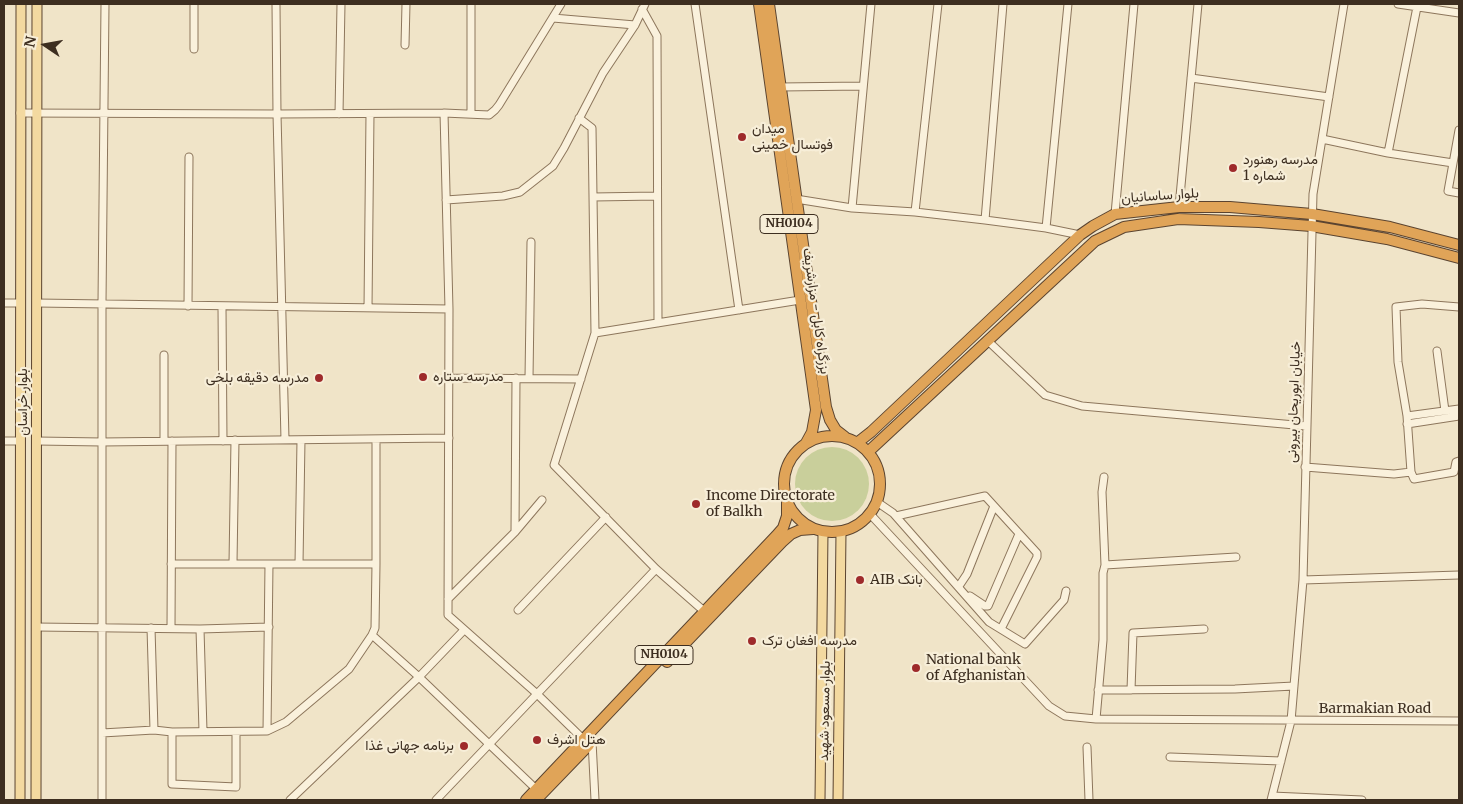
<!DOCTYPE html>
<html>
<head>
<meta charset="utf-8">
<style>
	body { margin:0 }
	#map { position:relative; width:1463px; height:804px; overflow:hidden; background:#f0e4c8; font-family:Merriweather,serif }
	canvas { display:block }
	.frame { position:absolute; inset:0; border:5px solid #3d2e20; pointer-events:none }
	.north { position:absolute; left:20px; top:20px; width:50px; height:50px; -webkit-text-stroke:4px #f7eed8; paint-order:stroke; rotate:282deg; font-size:14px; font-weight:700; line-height:20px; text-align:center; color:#3d2e20 }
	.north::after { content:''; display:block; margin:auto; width:18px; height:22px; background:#3d2e20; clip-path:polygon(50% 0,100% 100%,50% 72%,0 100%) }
</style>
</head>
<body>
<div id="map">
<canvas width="1463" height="804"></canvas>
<div class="frame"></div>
<div class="north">N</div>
</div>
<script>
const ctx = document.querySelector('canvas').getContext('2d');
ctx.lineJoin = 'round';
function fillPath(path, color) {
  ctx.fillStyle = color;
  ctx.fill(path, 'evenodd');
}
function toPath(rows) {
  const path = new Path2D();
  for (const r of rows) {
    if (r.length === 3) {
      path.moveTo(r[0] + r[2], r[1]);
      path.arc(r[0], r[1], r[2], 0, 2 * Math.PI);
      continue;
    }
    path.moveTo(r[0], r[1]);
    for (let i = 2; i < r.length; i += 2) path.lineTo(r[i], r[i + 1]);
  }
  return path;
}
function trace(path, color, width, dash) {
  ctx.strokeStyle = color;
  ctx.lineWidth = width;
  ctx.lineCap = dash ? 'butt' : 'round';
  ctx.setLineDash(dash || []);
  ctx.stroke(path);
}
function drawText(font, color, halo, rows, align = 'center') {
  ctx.font = font + ' Merriweather,Vazirmatn,serif';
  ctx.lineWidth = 4.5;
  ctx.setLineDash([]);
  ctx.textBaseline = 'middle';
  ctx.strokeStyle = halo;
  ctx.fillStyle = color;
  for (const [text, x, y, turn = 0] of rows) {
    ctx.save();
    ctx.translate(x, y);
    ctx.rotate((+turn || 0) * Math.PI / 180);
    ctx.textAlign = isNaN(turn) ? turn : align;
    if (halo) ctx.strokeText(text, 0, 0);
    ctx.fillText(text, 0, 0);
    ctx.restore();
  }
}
const green = toPath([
	[832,484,37]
]);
const minor = toPath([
	[276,4,277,114,285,440],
	[695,4,739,310],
	[1398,4,1459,13],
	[642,9,657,36,658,323],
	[553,18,635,25],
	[405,45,406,4],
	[194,49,194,4],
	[1191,78,1329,97],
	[780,87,863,86],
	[20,113,277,114,444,113,489,115,495,110,499,105,561,4],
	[444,113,449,309,448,615,536,693,584,740],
	[339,114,341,4],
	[471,114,471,4],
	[579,118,592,128,595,333,554,465,656,569,705,612],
	[1459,130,1448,191,1459,193],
	[1322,139,1388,153,1453,163],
	[1388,153,1417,7],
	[593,197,657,196],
	[796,199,852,208,915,212,985,220,1046,228,1080,235],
	[446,200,503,196,520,192,553,166,564,148,603,73,635,25,645,4],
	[1179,207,1198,4],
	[852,208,871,4],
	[915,212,938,4],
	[1115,214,1134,4],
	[985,220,1003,4],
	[1046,228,1068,4],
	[4,303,20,303],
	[37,303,449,309],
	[188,306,189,157],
	[222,307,223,441],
	[368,308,370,114],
	[595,333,800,300],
	[987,340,1045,395,1082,406,1306,426],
	[1437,351,1445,411],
	[164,355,164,441],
	[449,378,581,379],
	[529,378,531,242],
	[1407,416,1459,409],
	[1407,424,1459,416],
	[4,441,20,441],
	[37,441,102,442,449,438],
	[1305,467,1394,474,1411,472,1414,479,1454,472,1456,462,1459,461],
	[1411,472,1407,416,1398,362,1396,307,1422,304,1459,307],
	[1104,477,1102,492,1105,565],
	[877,502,893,513,989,622,1025,644,1064,600,1066,591],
	[870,514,1049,706,1065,716,1096,719,1459,721],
	[896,516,985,496,1037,553,1037,557,1001,629],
	[515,532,516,378],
	[233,563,235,440],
	[171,564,376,564],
	[299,564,301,440],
	[1303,580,1459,575],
	[959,586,967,574,994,506],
	[970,596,985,606,988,606,1019,534],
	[448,599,515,532,542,500],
	[518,610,606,517],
	[36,627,200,629,269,627],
	[151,628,154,730],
	[171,628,172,441],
	[200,629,203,731],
	[372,635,419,677,536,789],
	[1098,690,1235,689,1294,686],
	[1131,690,1133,633,1204,629],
	[1096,719,1103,640,1103,573,1105,565,1236,557],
	[267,731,269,564],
	[172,732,172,784,236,787,236,732],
	[102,733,154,730,172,732,267,731,286,722,349,669,372,635,375,628,376,564,376,439],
	[592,741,595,800],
	[1087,747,1089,800],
	[1170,757,1281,761],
	[1272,796,1362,800],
	[102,800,102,303,105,4],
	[290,800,419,677,464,630],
	[436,800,656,569],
	[1271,800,1291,721,1303,580,1313,194,1344,4]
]);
const major = toPath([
	[20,800,21,4],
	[36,800,37,4],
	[820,800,823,532],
	[838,800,841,532]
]);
const highway = toPath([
	[759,4,816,410,812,432,806,443],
	[769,4,826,407,830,420,836,430,845,437],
	[832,484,48],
	[857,443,871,432,1080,235,1093,226,1115,214,1179,207,1230,207,1312,214,1390,227,1459,245],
	[868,452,1095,241,1124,227,1178,219,1259,222,1311,226,1387,239,1459,258],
	[667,662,782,542,791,534,800,530,813,529],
	[526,800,776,536,783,528,787,516,787,503],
	[536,800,589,745]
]);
const markers = [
	[742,137,5,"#9e2a2b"],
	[1233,168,5,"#9e2a2b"],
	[423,377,5,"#9e2a2b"],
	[319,378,5,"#9e2a2b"],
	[696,504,5,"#9e2a2b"],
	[860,580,5,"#9e2a2b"],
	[752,641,5,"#9e2a2b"],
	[916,668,5,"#9e2a2b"],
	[537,740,5,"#9e2a2b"],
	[464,746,5,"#9e2a2b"]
];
const shields = [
	[789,224,58],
	[664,655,58]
];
const shieldNames = [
	["NH0104",789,224],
	["NH0104",664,655]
];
const poiNames = [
	["میدان",752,129],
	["فوتسال خمینی",752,145],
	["مدرسه رهنورد",1243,160],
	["شماره 1",1243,176],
	["مدرسه ستاره",433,377],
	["مدرسه دقيقه بلخى",309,378,"right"],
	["Income Directorate",706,496],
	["of Balkh",706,512],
	["AIB بانک",870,580],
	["مدرسه افغان ترک",762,641],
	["National bank",926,660],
	["of Afghanistan",926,676],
	["هتل اشرف",547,740],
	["برنامه جهانی غذا",454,746,"right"]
];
const streetNames = [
	["بلوار ساسانیان",1160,196,-4],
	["بزرگراه کابل - مزارشریف",816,311,82],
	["بلوار خراسان",23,402,-90],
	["خیابان ابوریحان بیرونی",1294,402,-88],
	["Barmakian Road",1375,709],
	["بلوار مسعود شهید",825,711,-89]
];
fillPath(green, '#c9cf9b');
trace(minor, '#8d765c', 9);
trace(major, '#5b4430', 11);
trace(highway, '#5b4430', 12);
trace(minor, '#faf1dc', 7);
trace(major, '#f3d9a0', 9);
trace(highway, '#e0a458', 10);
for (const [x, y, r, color] of markers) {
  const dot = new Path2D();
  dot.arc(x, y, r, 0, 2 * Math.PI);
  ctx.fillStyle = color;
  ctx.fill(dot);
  trace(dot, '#f7eed8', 2);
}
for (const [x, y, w] of shields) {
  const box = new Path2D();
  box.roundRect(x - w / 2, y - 9.5, w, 19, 4);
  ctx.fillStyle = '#f7eed8';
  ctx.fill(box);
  trace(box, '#3d2e20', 1);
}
drawText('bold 12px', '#3d2e20', null, shieldNames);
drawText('14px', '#3d2e20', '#f7eed8', poiNames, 'left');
drawText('14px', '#3d2e20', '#f7eed8', streetNames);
</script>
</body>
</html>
